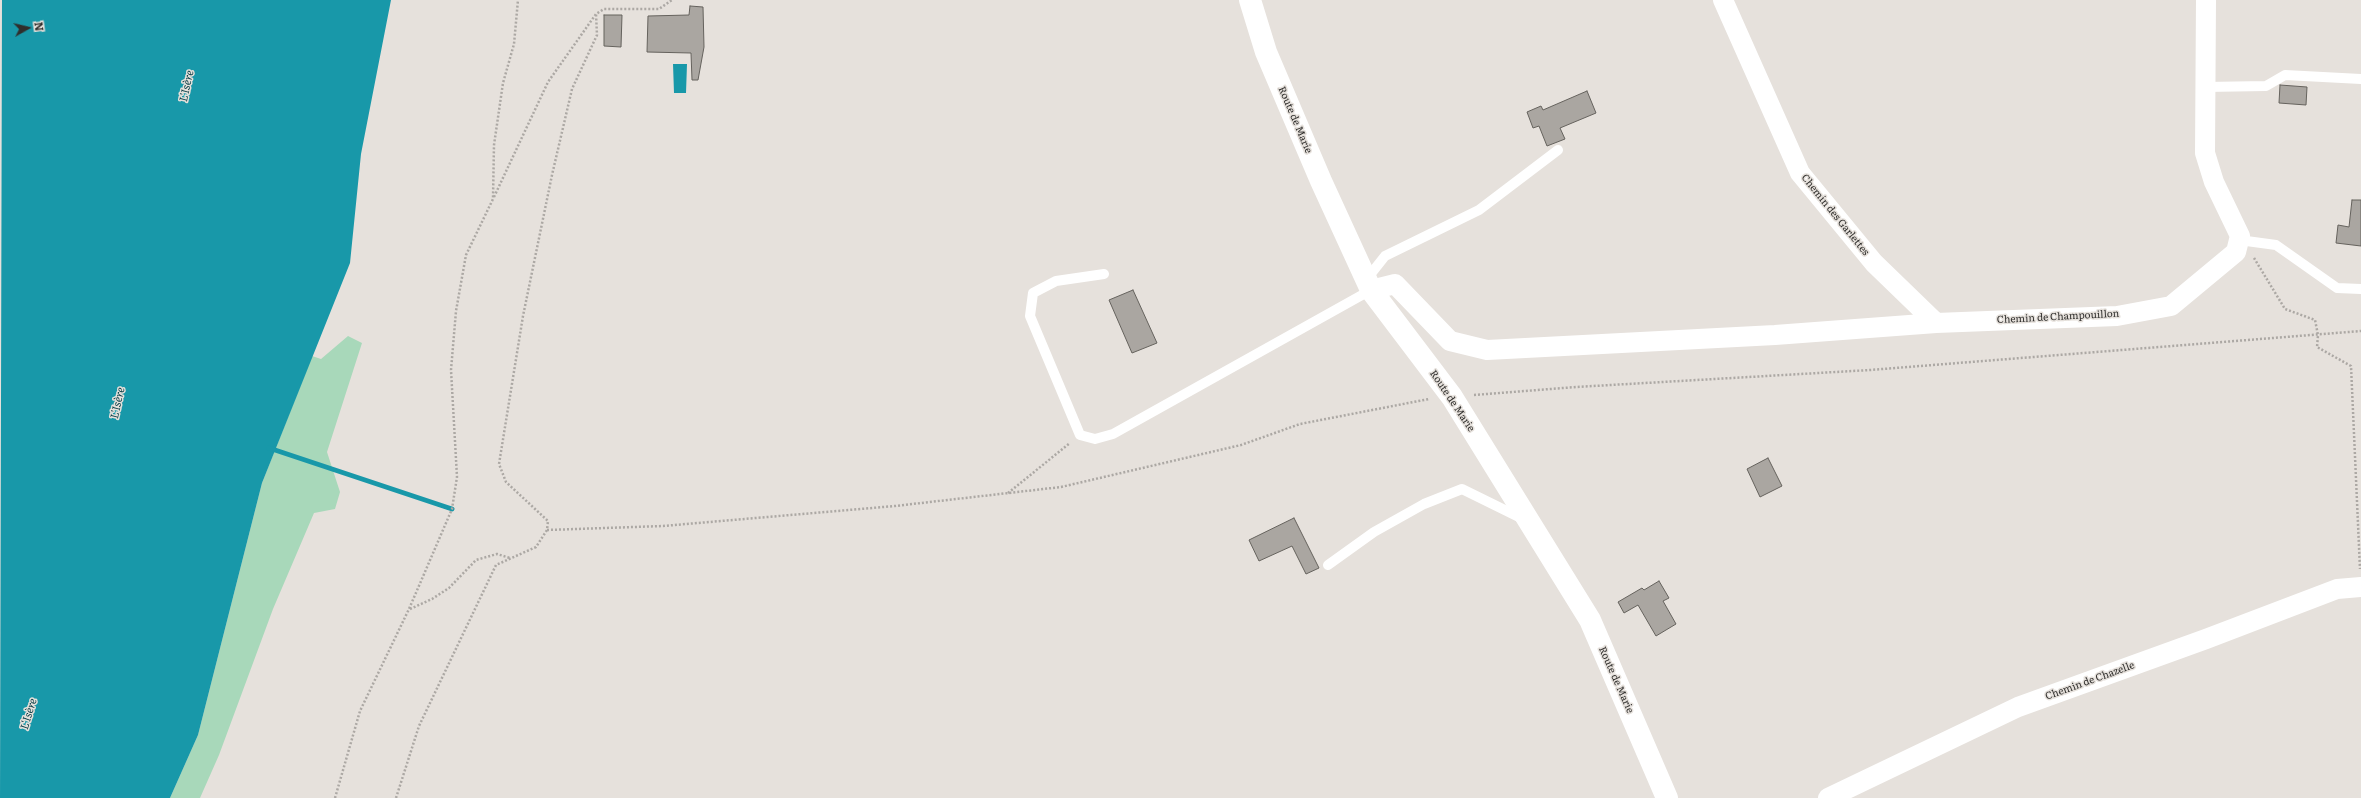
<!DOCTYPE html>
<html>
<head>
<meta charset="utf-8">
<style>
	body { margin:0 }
	#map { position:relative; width:2361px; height:798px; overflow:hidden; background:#e6e1dc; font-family:Literata,serif }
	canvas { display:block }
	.north { position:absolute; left:8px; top:8px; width:40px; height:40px; -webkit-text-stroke:3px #e6e1dc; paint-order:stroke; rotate:82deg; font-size:11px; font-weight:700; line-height:16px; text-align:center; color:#2f2e2c }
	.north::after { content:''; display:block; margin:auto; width:14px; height:18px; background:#2f2e2c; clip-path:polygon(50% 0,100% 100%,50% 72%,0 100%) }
</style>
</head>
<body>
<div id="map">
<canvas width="2361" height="798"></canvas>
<div class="north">N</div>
</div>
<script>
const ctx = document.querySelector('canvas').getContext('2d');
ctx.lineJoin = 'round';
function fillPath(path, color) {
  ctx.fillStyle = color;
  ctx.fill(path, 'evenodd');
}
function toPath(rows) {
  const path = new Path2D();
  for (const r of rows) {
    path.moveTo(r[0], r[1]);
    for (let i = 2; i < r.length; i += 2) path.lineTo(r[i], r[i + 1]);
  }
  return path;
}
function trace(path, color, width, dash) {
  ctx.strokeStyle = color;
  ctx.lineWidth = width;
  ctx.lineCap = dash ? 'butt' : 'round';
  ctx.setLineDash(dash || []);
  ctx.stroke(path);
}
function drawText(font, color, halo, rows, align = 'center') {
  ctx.font = font + ' Literata,serif';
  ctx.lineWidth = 3;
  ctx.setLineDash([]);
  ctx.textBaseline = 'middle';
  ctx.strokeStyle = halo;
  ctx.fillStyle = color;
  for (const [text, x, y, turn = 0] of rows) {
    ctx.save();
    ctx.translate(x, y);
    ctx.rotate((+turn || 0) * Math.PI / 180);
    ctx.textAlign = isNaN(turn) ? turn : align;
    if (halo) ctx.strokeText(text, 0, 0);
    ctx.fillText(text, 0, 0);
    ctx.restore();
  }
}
const green = toPath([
	[348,336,362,343,327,452,340,492,335,509,314,513,273,609,219,755,200,798,170,798,198,735,262,483,312,356,321,359]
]);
const water = toPath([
	[2,0,391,0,361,154,350,263,262,483,198,735,170,798,0,798],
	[673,64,687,64,686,93,674,93]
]);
const stream = toPath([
	[269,448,452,509]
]);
const building = toPath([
	[690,6,703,7,704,47,698,80,692,80,691,53,647,52,648,16,689,15,690,6],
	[604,15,622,15,621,47,604,46,604,15],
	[2280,85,2307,87,2306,105,2279,103,2280,85],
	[1587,91,1596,113,1560,128,1565,139,1547,146,1539,126,1533,128,1527,112,1541,106,1543,110,1587,91],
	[2352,200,2361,200,2361,246,2336,243,2338,225,2349,227,2352,200],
	[1133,290,1157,343,1132,353,1109,300,1133,290],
	[1768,458,1782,486,1760,497,1747,469,1768,458],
	[1294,518,1319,568,1306,574,1292,546,1259,561,1249,540,1294,518],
	[1659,581,1669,598,1663,601,1676,624,1656,636,1638,605,1624,613,1618,602,1642,588,1644,590,1659,581]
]);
const path = toPath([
	[494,197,548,82,596,14,604,9,659,9,672,0],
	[2254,258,2285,309,2315,320,2318,335,2317,347,2351,366,2360,569],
	[1474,395,1576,387,1870,370,2361,331],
	[1008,493,1070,443],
	[547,530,663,526,895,506,1061,487,1241,445,1300,424,1429,399],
	[410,609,432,599,449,588,476,560,497,554,510,558],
	[335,798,360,711,409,609,452,509,457,477,451,370,456,311,466,255,493,199,494,145,503,83,514,44,518,0],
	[396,798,419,726,496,565,536,547,547,530,548,521,506,482,499,464,523,316,552,175,572,89,597,35,596,14]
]);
const lane = toPath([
	[2205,87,2266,86,2285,75,2361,79],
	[2239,240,2276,245,2337,288,2361,289],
	[1104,274,1056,281,1033,293,1030,316,1080,435,1095,439,1113,434,1371,290],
	[1366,280,1385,256,1479,210,1558,150],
	[1328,565,1374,532,1424,504,1462,489,1523,519]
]);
const street = toPath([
	[1723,0,1800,173,1874,263,1936,323],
	[1371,290,1395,284,1450,341,1487,350,1775,335,1936,323,2117,316,2171,306,2236,252,2240,236,2214,182,2205,153,2206,0],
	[1828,798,2018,707,2206,639,2337,589,2361,587]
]);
const secondary = toPath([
	[1250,0,1266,52,1321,181,1371,290,1452,397,1590,620,1667,798]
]);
const streetNames = [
	["Route de Marie",1295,120,67],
	["Chemin des Garlettes",1835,215,51],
	["Chemin de Champouillon",2058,317,-3],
	["Route de Marie",1452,401,56],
	["Route de Marie",1616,680,66],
	["Chemin de Chazelle",2090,681,-20]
];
const waterNames = [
	["L'Isère",187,86,-78],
	["L'Isère",118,403,-78],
	["L'Isère",29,714,-73]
];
fillPath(green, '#a8d8ba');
fillPath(water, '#1898a9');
trace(stream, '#1898a9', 5);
fillPath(building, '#aaa6a1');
trace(building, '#65625d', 1);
trace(path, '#aca8a4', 2.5, [2, 2]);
trace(lane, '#fff', 10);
trace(street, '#fff', 20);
trace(secondary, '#fff', 22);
drawText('10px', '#2f2e2c', '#e6e1dc', streetNames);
drawText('italic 11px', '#043a42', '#e6e1dc', waterNames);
</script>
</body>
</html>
